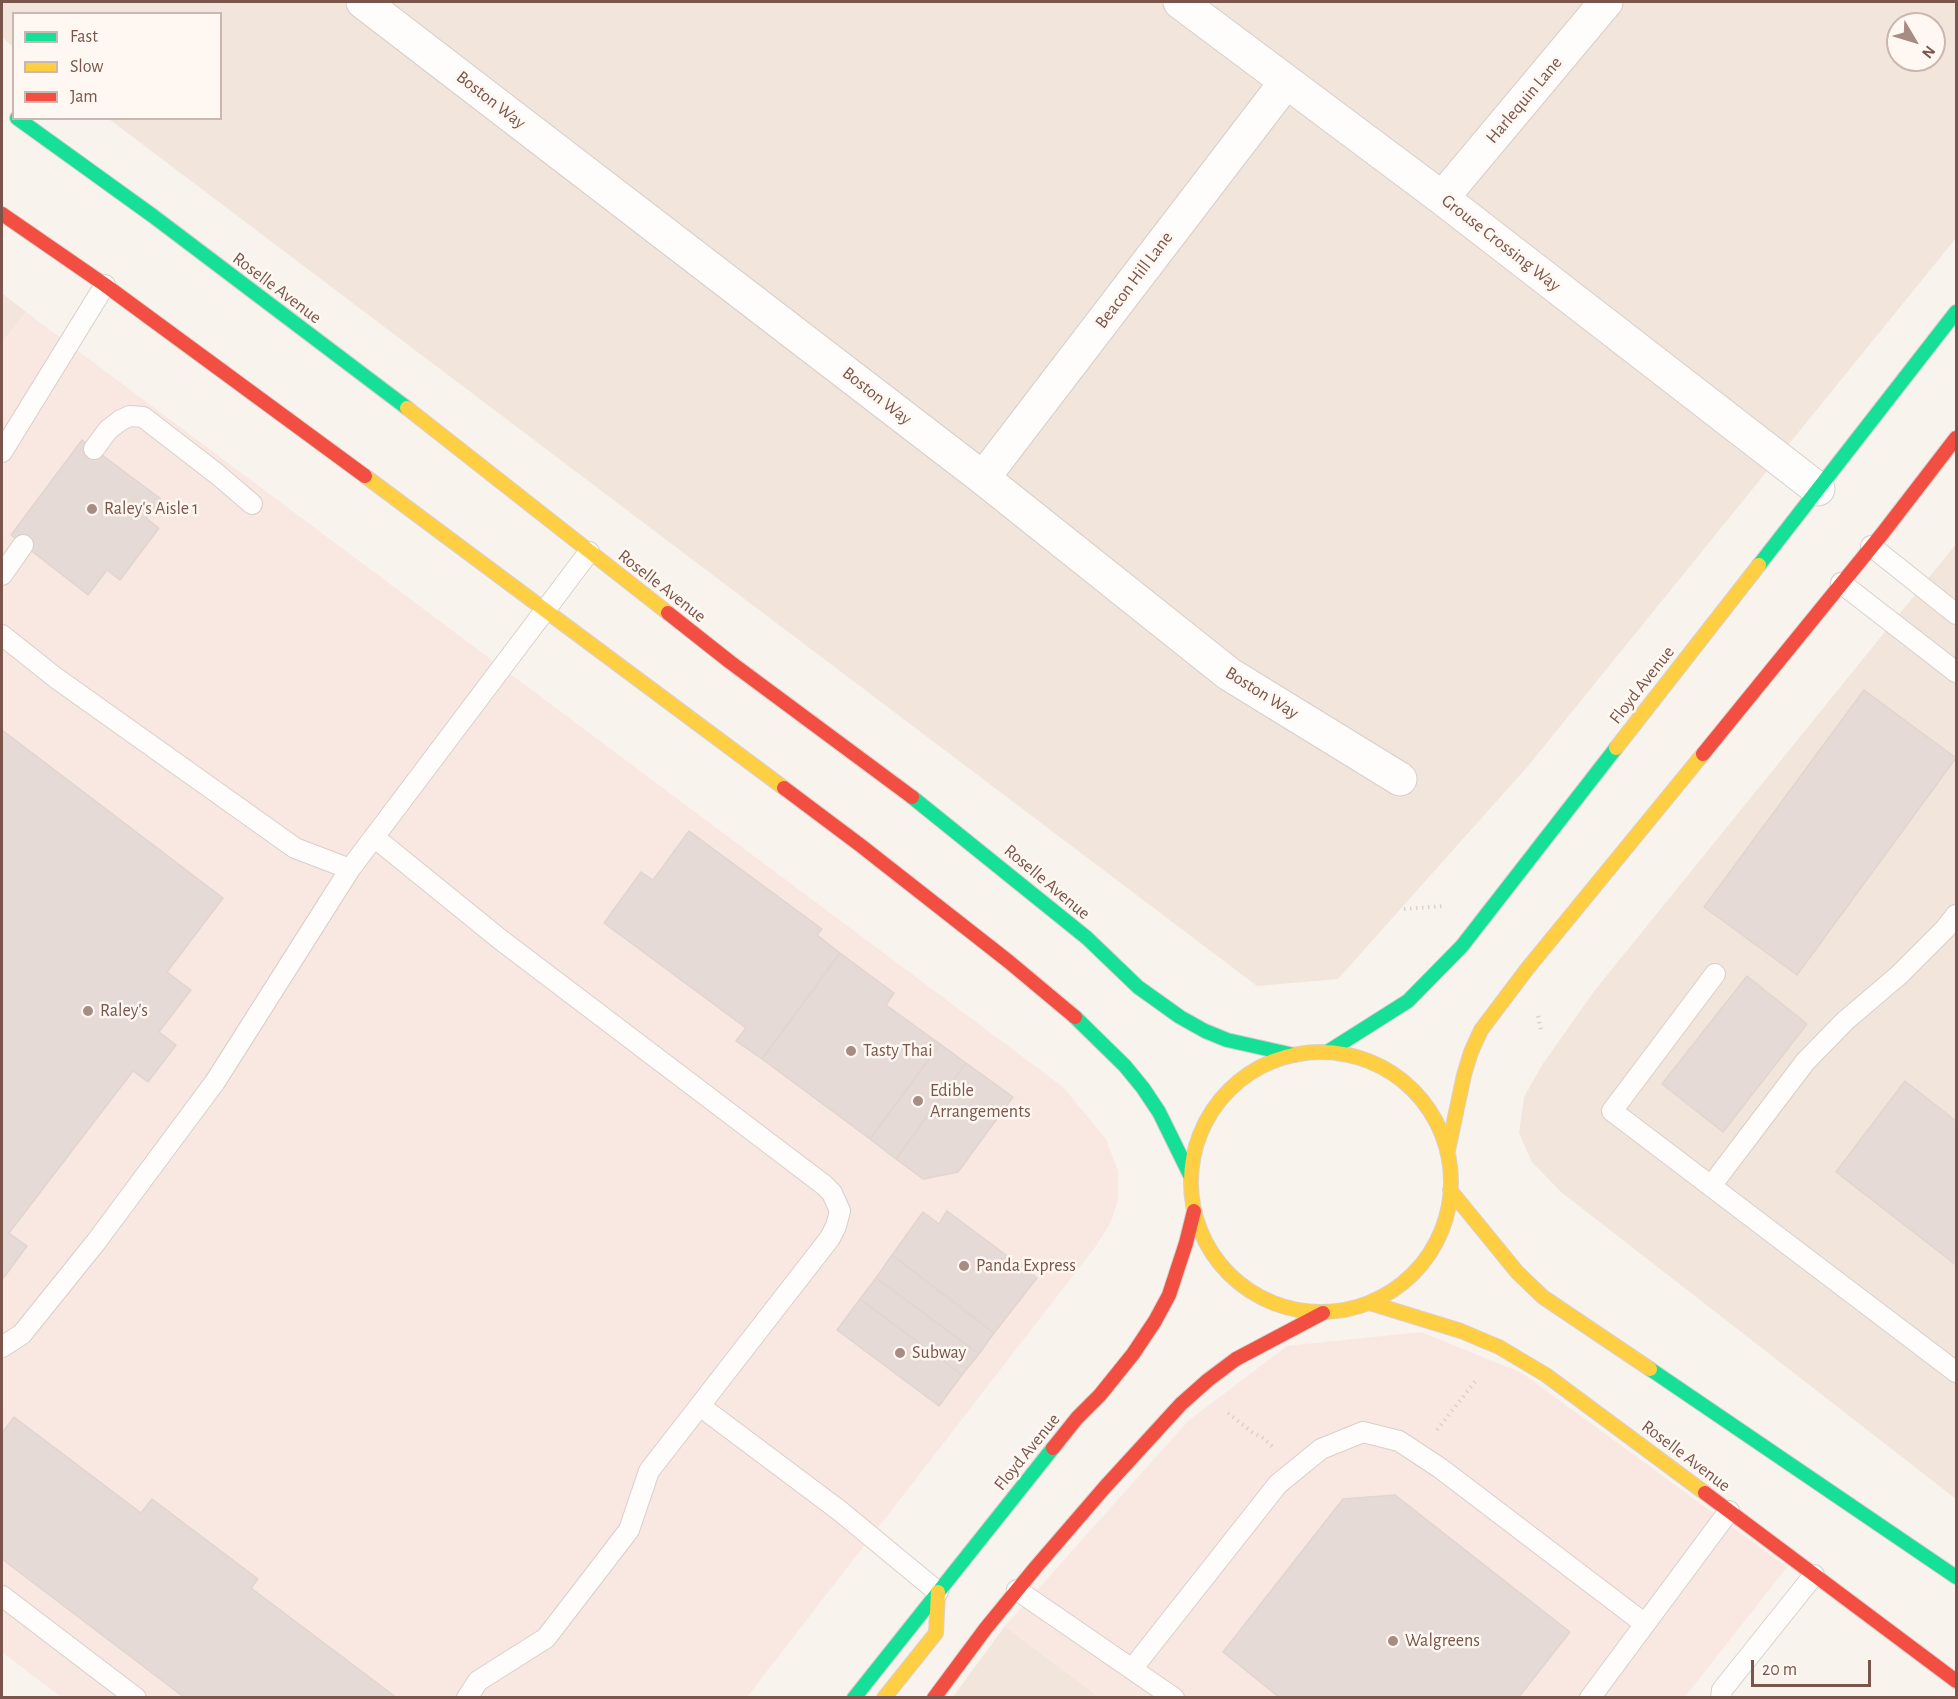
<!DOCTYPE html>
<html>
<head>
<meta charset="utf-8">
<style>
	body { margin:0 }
	#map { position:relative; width:1958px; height:1699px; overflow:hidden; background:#f9f3ee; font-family:"Alegreya Sans",sans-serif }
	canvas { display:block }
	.frame { position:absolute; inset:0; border:3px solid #7a554b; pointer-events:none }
	.legend { position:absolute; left:12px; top:12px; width:210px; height:108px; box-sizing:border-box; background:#fff8f2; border:2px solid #cab7af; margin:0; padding:8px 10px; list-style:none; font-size:18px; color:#7a554b }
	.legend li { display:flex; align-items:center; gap:12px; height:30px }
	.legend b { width:30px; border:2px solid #cab7af }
	.north { position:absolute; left:1886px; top:12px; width:60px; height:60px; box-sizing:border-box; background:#fff8f2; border:2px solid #cab7af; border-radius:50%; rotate:128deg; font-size:16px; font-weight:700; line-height:24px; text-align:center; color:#7a554b }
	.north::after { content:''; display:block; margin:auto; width:21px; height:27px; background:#a68c84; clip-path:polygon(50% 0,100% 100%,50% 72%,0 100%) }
	.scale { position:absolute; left:1751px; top:1660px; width:120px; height:27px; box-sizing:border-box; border:3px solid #7a554b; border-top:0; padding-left:8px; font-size:18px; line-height:21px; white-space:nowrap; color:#7a554b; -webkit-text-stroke:4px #fff8f2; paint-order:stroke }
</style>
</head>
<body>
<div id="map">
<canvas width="1958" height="1699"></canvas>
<div class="frame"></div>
<ul class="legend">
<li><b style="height:8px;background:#16e098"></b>Fast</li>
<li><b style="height:8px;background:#ffcf43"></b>Slow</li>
<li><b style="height:8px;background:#f24e42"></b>Jam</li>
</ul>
<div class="north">N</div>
<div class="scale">20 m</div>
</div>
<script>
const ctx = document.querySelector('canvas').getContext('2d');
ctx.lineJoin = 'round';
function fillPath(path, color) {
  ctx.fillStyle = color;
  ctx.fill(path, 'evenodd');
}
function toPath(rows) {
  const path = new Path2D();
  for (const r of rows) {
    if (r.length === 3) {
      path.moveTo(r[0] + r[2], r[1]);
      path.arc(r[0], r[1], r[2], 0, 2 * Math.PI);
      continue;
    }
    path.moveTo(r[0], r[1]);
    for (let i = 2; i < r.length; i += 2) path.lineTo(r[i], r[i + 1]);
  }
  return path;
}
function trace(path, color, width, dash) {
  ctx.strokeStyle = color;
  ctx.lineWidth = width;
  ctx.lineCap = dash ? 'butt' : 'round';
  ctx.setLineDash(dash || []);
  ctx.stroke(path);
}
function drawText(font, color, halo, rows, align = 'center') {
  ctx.font = font + ' "Alegreya Sans",sans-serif';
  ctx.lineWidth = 5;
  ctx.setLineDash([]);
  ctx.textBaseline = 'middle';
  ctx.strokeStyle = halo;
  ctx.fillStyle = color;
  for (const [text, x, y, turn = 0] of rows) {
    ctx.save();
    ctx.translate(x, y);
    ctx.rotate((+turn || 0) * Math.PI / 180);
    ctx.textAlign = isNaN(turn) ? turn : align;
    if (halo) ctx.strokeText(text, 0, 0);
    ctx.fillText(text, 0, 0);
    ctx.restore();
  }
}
const residential = toPath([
	[2,2,1956,2,1956,238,1528,766,1338,979,1257,986,109,119,220,118,220,14,14,14,13,47,2,37],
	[1898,24,1934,24,1934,60,1898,60],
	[2,293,26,312,2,344],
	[1956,544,1956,1499,1561,1192,1532,1162,1519,1133,1524,1097,1542,1065,1595,990],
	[1005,1626,1099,1697,952,1698]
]);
const commercial = toPath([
	[26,312,1063,1087,1106,1139,1118,1171,1118,1200,1111,1222,1096,1246,747,1697,61,1697,2,1652,2,344],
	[1421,1332,1522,1373,1787,1567,1685,1697,1099,1697,1005,1626,1188,1421,1287,1346]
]);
const building = toPath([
	[82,440,161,499,146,518,159,528,120,580,107,570,88,595,11,535,82,440],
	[1864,690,1956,758,1797,975,1704,907,1864,690],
	[2,730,223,898,167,972,191,990,159,1032,176,1045,148,1082,133,1071,9,1233,27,1246,2,1280,2,730],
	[689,831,822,929,817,935,840,953,762,1059,736,1041,746,1028,604,923,641,872,653,880,689,831],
	[840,953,894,993,886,1005,940,1044,870,1139,762,1059,840,953],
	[1747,976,1807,1024,1723,1132,1662,1084,1747,976],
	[940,1044,966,1063,896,1159,870,1139,940,1044],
	[966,1063,1013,1097,958,1172,923,1179,896,1159,966,1063],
	[1905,1081,1956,1121,1956,1265,1836,1172,1905,1081],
	[947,1211,1037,1278,994,1333,892,1255,923,1212,939,1224,947,1211],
	[892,1255,994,1333,979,1354,876,1278,892,1255],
	[876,1278,979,1354,962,1375,860,1299,876,1278],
	[860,1299,962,1375,939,1406,837,1330,860,1299],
	[14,1417,141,1513,152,1499,258,1579,251,1588,397,1698,185,1698,2,1559,2,1433,14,1417],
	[1395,1495,1570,1632,1518,1698,1280,1698,1223,1652,1343,1499,1395,1495]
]);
const path = toPath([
	[1404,909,1444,906],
	[1538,1016,1541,1030],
	[1228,1413,1252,1432,1263,1438,1275,1449],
	[1437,1430,1477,1379]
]);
const lane = toPath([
	[94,449,108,430,121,420,130,416,143,417,217,474,252,504],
	[2,452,105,285],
	[1871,546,1956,614],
	[2,575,23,545],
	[1841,583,1956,672],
	[2,635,56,678,295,848,350,869],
	[374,837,501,940,824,1185,832,1193,840,1211,836,1226,830,1238,649,1471,629,1530,546,1638,478,1681,467,1698],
	[1715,974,1612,1111,1956,1372],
	[1711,1186,1805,1062,1845,1021,1899,975,1945,929,1956,915],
	[2,1347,22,1334,96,1242,215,1082,350,869,589,552],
	[700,1406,840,1511,938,1592],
	[1017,1590,1174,1698],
	[2,1596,136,1698],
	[1132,1669,1278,1484,1321,1449,1363,1432,1399,1441,1440,1468,1645,1624],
	[1590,1698,1729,1511],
	[1721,1698,1722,1690,1814,1575]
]);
const street = toPath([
	[363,2,983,478,1229,674,1400,779],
	[1180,2,1442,198,1818,489],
	[1442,198,1606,2],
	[983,478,1286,82]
]);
const fast = toPath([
	[17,118,153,216,407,408],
	[1759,565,1956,312],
	[912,797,1087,938,1138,987,1180,1017,1205,1031,1227,1040,1294,1055],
	[1075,1017,1125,1066,1143,1088,1159,1112,1191,1177],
	[1329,1051,1408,1001,1462,946,1616,748],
	[1650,1369,1956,1577],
	[854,1698,1053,1448]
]);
const slow = toPath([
	[407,408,668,613],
	[365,476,784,788],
	[1616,748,1759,565],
	[1321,1182,130],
	[1448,1150,1464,1075,1471,1052,1481,1030,1527,969,1703,754],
	[1450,1190,1517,1272,1543,1297,1650,1369],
	[1370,1303,1461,1331,1499,1347,1546,1375,1705,1493],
	[884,1698,936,1633,938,1592]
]);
const jam = toPath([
	[2,214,105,285,365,476],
	[668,613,730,662,912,797],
	[1703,754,1882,534,1956,438],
	[784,788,860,845,1008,961,1075,1017],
	[1053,1448,1077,1418,1100,1395,1133,1354,1155,1321,1169,1295,1186,1243,1194,1211],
	[1705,1493,1956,1681],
	[934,1698,986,1628,1036,1567,1105,1487,1181,1404,1208,1380,1236,1359,1323,1313]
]);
const markers = [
	[92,509,6,"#a68c84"],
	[88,1011,6,"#a68c84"],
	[851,1051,6,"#a68c84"],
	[918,1101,6,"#a68c84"],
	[964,1266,6,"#a68c84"],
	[900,1353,6,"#a68c84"],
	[1393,1641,6,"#a68c84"]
];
const streetNames = [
	["Boston Way",491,100,38],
	["Harlequin Lane",1524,100,-50],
	["Grouse Crossing Way",1501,243,38],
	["Beacon Hill Lane",1134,280,-53],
	["Roselle Avenue",277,288,37],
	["Boston Way",877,396,38],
	["Roselle Avenue",662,586,38],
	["Floyd Avenue",1642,685,-52],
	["Boston Way",1262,693,32],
	["Roselle Avenue",1047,882,40],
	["Floyd Avenue",1027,1452,-51],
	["Roselle Avenue",1686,1456,37]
];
const poiNames = [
	["Raley's Aisle 1",104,509],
	["Raley's",100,1011],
	["Tasty Thai",863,1051],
	["Edible",930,1091],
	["Arrangements",930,1112],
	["Panda Express",976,1266],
	["Subway",912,1353],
	["Walgreens",1405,1641]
];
fillPath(residential, '#f2e5dc');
fillPath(commercial, '#f9e7e2');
fillPath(building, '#e6dad6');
trace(building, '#e2d5d0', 1.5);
trace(lane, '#d8cfca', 22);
trace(street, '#d8cfca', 35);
trace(fast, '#dad0cc', 16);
trace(slow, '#dad0cc', 16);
trace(jam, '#dad0cc', 16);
trace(path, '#dbd1ce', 4, [1.5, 4.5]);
trace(lane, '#fefdfc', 20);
trace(street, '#fefdfc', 33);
trace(fast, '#16e098', 14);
trace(slow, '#ffcf43', 14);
trace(jam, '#f24e42', 14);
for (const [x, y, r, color] of markers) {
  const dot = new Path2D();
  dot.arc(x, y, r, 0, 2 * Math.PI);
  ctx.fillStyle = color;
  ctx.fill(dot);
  trace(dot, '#fff8f2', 2);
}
drawText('18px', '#7a554b', '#fff8f2', streetNames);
drawText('18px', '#7a554b', '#fff8f2', poiNames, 'left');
</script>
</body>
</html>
